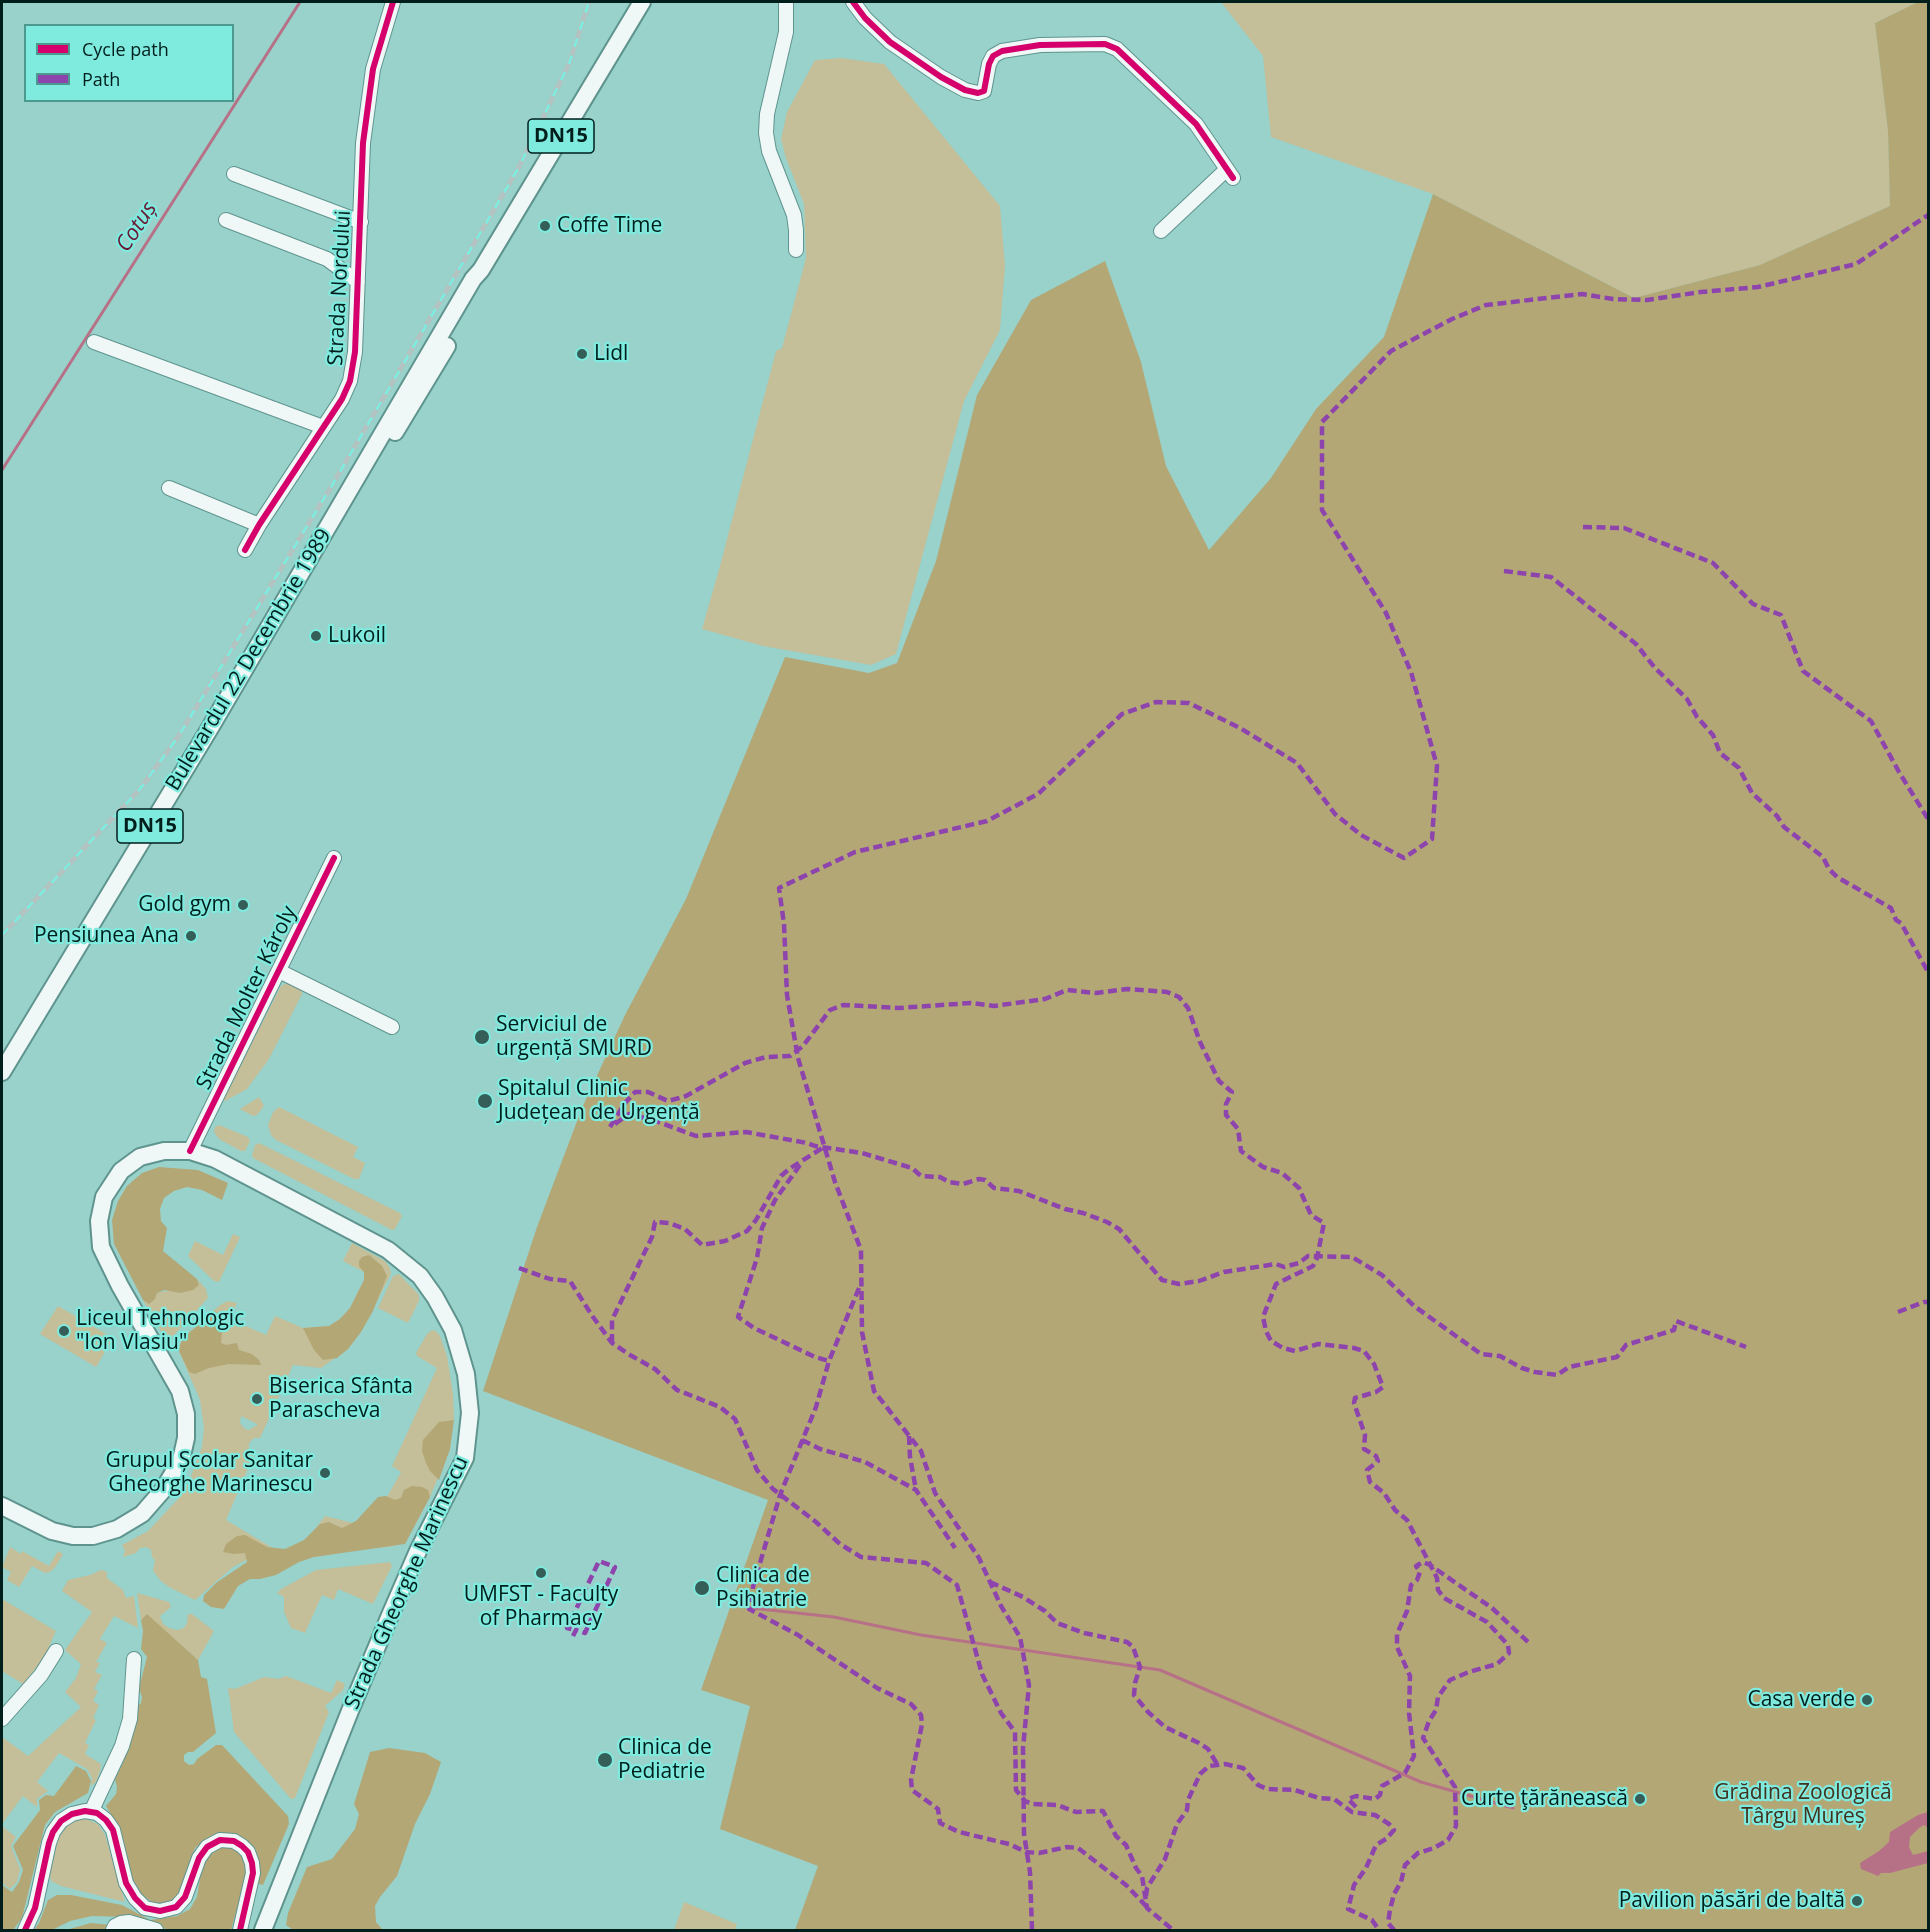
<!DOCTYPE html>
<html>
<head>
<meta charset="utf-8">
<style>
	body { margin:0 }
	#map { position:relative; width:1930px; height:1932px; overflow:hidden; background:#98d2cb; font-family:"Open Sans",sans-serif }
	canvas { display:block }
	.frame { position:absolute; inset:0; border:3px solid #001f1c; pointer-events:none }
	.legend { position:absolute; left:24px; top:24px; width:210px; height:78px; box-sizing:border-box; background:#7feade; border:2px solid #4c9990; margin:0; padding:8px 10px; list-style:none; font-size:18px; color:#001f1c }
	.legend li { display:flex; align-items:center; gap:12px; height:30px }
	.legend b { width:30px; border:2px solid #4c9990 }
</style>
</head>
<body>
<div id="map">
<canvas width="1930" height="1932"></canvas>
<div class="frame"></div>
<ul class="legend">
<li><b style="height:8px;background:#d6006c"></b>Cycle path</li>
<li><b style="height:8px;background:#8e44ad"></b>Path</li>
</ul>
</div>
<script>
const ctx = document.querySelector('canvas').getContext('2d');
ctx.lineJoin = 'round';
function fillPath(path, color) {
  ctx.fillStyle = color;
  ctx.fill(path, 'evenodd');
}
function toPath(rows) {
  const path = new Path2D();
  for (const r of rows) {
    path.moveTo(r[0], r[1]);
    for (let i = 2; i < r.length; i += 2) path.lineTo(r[i], r[i + 1]);
  }
  return path;
}
function trace(path, color, width, dash) {
  ctx.strokeStyle = color;
  ctx.lineWidth = width;
  ctx.lineCap = dash ? 'butt' : 'round';
  ctx.setLineDash(dash || []);
  ctx.stroke(path);
}
function drawText(font, color, halo, rows, align = 'center') {
  ctx.font = font + ' "Open Sans",sans-serif';
  ctx.lineWidth = 4.5;
  ctx.setLineDash([]);
  ctx.textBaseline = 'middle';
  ctx.strokeStyle = halo;
  ctx.fillStyle = color;
  for (const [text, x, y, turn = 0] of rows) {
    ctx.save();
    ctx.translate(x, y);
    ctx.rotate((+turn || 0) * Math.PI / 180);
    ctx.textAlign = isNaN(turn) ? turn : align;
    if (halo) ctx.strokeText(text, 0, 0);
    ctx.fillText(text, 0, 0);
    ctx.restore();
  }
}
const green = toPath([
	[1221,2,1918,2,1875,23,1888,131,1890,206,1760,265,1634,298,1433,194,1271,137,1263,56],
	[841,58,884,64,1000,206,1005,266,1000,330,964,401,896,654,871,665,763,646,702,629,720,566,776,351,782,348,806,258,804,204,786,158,781,139,787,112,815,60],
	[291,981,301,988,302,994,269,1059,247,1089,225,1101,223,1099,281,986],
	[259,1097,264,1106,257,1115,253,1116,240,1109],
	[279,1107,358,1147,353,1157,365,1163,359,1179,354,1179,276,1140,271,1135,268,1125,273,1112],
	[219,1125,248,1137,250,1141,245,1151,241,1151,219,1139,214,1132,215,1127],
	[259,1143,400,1213,402,1216,395,1229,392,1230,253,1158,252,1155,255,1145],
	[233,1234,240,1237,219,1282,214,1281,188,1256,195,1241,223,1255],
	[352,1243,385,1261,390,1268,391,1274,361,1332,348,1349,321,1368,293,1365,260,1438,254,1438,249,1443,249,1449,254,1454,226,1520,281,1553,250,1558,233,1567,195,1600,169,1587,161,1581,153,1571,155,1560,152,1557,151,1550,146,1547,140,1548,136,1553,123,1557,125,1551,122,1545,148,1531,179,1498,189,1482,202,1447,204,1428,200,1400,179,1351,180,1345,184,1337,220,1305,228,1301,237,1303,230,1319,266,1335,275,1316,303,1328,329,1326,340,1319,350,1308,364,1280,364,1272,343,1261],
	[241,1416,257,1424,257,1425,249,1430,245,1429,240,1423],
	[399,1274,419,1295,419,1301,408,1323,378,1308,393,1276],
	[197,1279,206,1289,208,1298,172,1337,165,1338,143,1300,150,1303,157,1293,199,1285],
	[58,1306,113,1338,96,1367,40,1334],
	[432,1330,436,1331,440,1336,447,1356,453,1394,454,1416,450,1449,430,1497,394,1546,356,1550,314,1557,313,1532,325,1516,357,1524,387,1497,401,1472,392,1466,437,1368,417,1356,416,1353,427,1334],
	[10,1547,21,1554,22,1551,49,1566,58,1551,63,1554,56,1566,50,1572,45,1573,32,1566,19,1587,7,1580,11,1572,2,1567],
	[390,1562,392,1566,373,1604,338,1589,334,1600,322,1595,305,1633,291,1628,284,1612,284,1597,277,1593,281,1589,316,1570],
	[101,1570,107,1572,107,1578,123,1590,126,1598,134,1596,138,1628,114,1616,100,1639,107,1643,96,1662,100,1663,95,1672,102,1675,94,1689,98,1691,93,1701,99,1705,93,1718,96,1720,85,1743,89,1745,85,1754,101,1764,100,1771,96,1782,91,1786,92,1778,87,1769,59,1753,37,1782,48,1791,37,1799,37,1807,23,1796,2,1824,2,1737,28,1756,81,1707,65,1692,76,1678,81,1664,65,1650,92,1612,62,1591,68,1580,90,1575],
	[137,1593,169,1602,171,1607,160,1616,163,1624,169,1628,177,1630,184,1628,187,1623,188,1614,192,1614,214,1631,198,1660,147,1615,141,1620],
	[2,1599,56,1631,44,1658,23,1684,2,1671],
	[286,1676,331,1693,337,1680,345,1684,343,1690,325,1706,329,1712,295,1798,291,1799,234,1732,228,1688,235,1689,264,1677,278,1679],
	[86,1819,98,1824,105,1835,125,1902,61,1886,51,1881,50,1875,56,1847,61,1834,65,1826,75,1821],
	[2,1826,16,1837,11,1846,20,1869,17,1882,10,1889,2,1883],
	[684,1902,737,1924,735,1930,674,1930]
]);
const forest = toPath([
	[1918,2,1928,2,1928,1930,795,1930,818,1866,720,1829,750,1706,701,1690,768,1500,483,1391,537,1227,582,1108,625,1015,686,899,785,657,869,673,897,663,936,561,977,395,1031,300,1105,261,1141,362,1166,466,1209,550,1271,478,1316,409,1384,337,1433,194,1634,298,1760,265,1890,206,1888,131,1875,23],
	[159,1167,198,1170,228,1183,222,1200,202,1190,187,1187,174,1191,164,1198,160,1209,161,1221,167,1228,163,1251,197,1279,199,1285,193,1290,180,1293,165,1290,157,1293,155,1299,149,1304,143,1300,114,1244,112,1220,118,1201,127,1186,142,1173],
	[369,1255,382,1266,387,1276,373,1311,361,1332,348,1349,337,1358,323,1360,314,1350,303,1328,329,1326,340,1319,350,1308,364,1280,364,1272,359,1266,359,1261,362,1257],
	[215,1311,220,1315,223,1324,221,1343,226,1345,237,1343,239,1350,252,1354,259,1360,261,1365,229,1364,209,1368,195,1374,189,1372,179,1351,180,1345,184,1337],
	[454,1420,450,1449,439,1480,430,1471,426,1463,422,1451,423,1440,439,1422],
	[412,1486,422,1487,428,1490,430,1497,405,1544,314,1557,299,1562,276,1575,260,1579,250,1579,238,1586,224,1609,211,1607,203,1601,204,1595,216,1583,247,1562,245,1553,234,1554,223,1552,226,1544,237,1536,245,1535,267,1547,285,1549,304,1540,320,1524,329,1522,342,1528,356,1521,378,1497,386,1496,395,1500,401,1498,404,1490],
	[147,1614,198,1660,201,1677,207,1679,216,1733,193,1752,188,1752,184,1755,184,1761,189,1765,194,1764,197,1759,216,1745,222,1745,288,1816,289,1824,263,1885,259,1884,256,1860,217,1835,206,1839,195,1848,188,1867,183,1889,176,1899,163,1904,152,1902,141,1894,132,1882,117,1825,106,1806,116,1794,117,1787,115,1779,123,1763,135,1709,141,1703,142,1697,139,1688,147,1657,141,1649,143,1631,141,1620],
	[389,1748,425,1753,441,1762,430,1794,415,1824,397,1876,380,1897,375,1906,376,1922,383,1930,293,1930,286,1925,288,1913,307,1867,332,1859,355,1829,359,1814,354,1804,370,1752],
	[76,1766,86,1771,91,1781,88,1793,55,1812,45,1825,22,1918,13,1930,2,1930,2,1885,12,1892,19,1882,23,1870,13,1846,40,1810,39,1800,46,1795,54,1796],
	[224,1846,235,1848,242,1855,247,1866,245,1881,231,1930,169,1930,132,1917,92,1916,70,1921,52,1930,34,1930,39,1923,48,1900,57,1895,71,1895,122,1905,150,1920,177,1916,190,1909,197,1897,202,1865,208,1856],
	[91,1923,111,1925,108,1930,66,1930]
]);
const water = toPath([
	[1928,1812,1928,1828,1924,1825,1919,1828,1910,1837,1909,1847,1913,1855,1928,1851,1928,1863,1890,1873,1881,1873,1878,1876,1861,1869,1860,1863,1879,1851,1889,1842,1890,1832,1918,1815]
]);
const stream = toPath([
	[2,470,300,2],
	[751,1608,834,1617,921,1635,1160,1670,1421,1782,1513,1808]
]);
const minor = toPath([
	[786,2,786,32,767,114,766,133,769,151,794,215,796,230,796,250],
	[853,2,865,18,890,42,941,77,965,90,978,93,984,91,989,64,993,56,1002,51,1040,45,1105,44,1117,49,1196,124,1233,178],
	[234,174,361,222],
	[226,220,327,259,358,282],
	[1161,231,1227,169],
	[94,342,323,427],
	[169,488,259,525],
	[245,550,259,525,342,399,350,381,355,352,363,143,373,69,393,2],
	[279,971,392,1027],
	[190,1151,334,858],
	[2,1719,41,1675,56,1651],
	[91,1812,122,1746,130,1719,134,1659],
	[25,1930,35,1908,49,1843,53,1832,61,1821,72,1814,85,1811,97,1813,106,1820,113,1830,126,1883,135,1898,145,1908,160,1911,176,1907,185,1897,199,1858,207,1847,220,1840,234,1841,242,1846,248,1852,252,1863,253,1873,240,1930],
	[113,1930,115,1926,121,1923,129,1922,156,1930]
]);
const major = toPath([
	[395,432,447,346],
	[2,1072,210,728,473,279,481,270,642,2],
	[2,1506,52,1531,73,1536,93,1536,117,1529,142,1514,163,1490,181,1460,186,1438,186,1414,180,1391,120,1286,101,1247,99,1221,104,1197,121,1171,140,1157,164,1151,190,1151,215,1159,388,1250,420,1276,435,1297,453,1330,466,1374,470,1413,465,1458,418,1551,391,1613,350,1711,263,1930]
]);
const rail = toPath([
	[2,935,140,789,178,737,331,487,519,167,569,64,589,2]
]);
const quiet = toPath([
	[1583,527,1624,528,1713,563,1753,604,1781,615,1803,671,1871,721,1899,772,1928,819],
	[1504,571,1551,577,1636,644,1655,668,1687,699,1697,717,1713,735,1720,753,1739,768,1752,793,1777,816,1784,827,1823,857,1829,869,1837,877,1891,908,1896,920,1901,923,1928,972],
	[615,1124,629,1114,656,1121,696,1136,746,1132,807,1143,815,1146,862,1153,912,1168,921,1176,940,1177,949,1182,963,1184,979,1179,985,1180,994,1188,1019,1191,1065,1209,1083,1213,1107,1222,1119,1229,1162,1280,1179,1284,1199,1281,1224,1272,1276,1264,1284,1267,1299,1263,1308,1256,1352,1257,1382,1275,1414,1306,1481,1354,1500,1356,1522,1368,1535,1372,1557,1375,1569,1367,1617,1357,1626,1345,1674,1330,1676,1321,1746,1347],
	[610,1127,625,1103,635,1092,648,1092,668,1101,686,1096,745,1063,766,1057,790,1056,803,1046,830,1010,843,1005,899,1008,971,1003,994,1006,1045,999,1067,990,1096,993,1127,989,1167,992,1179,997,1188,1008,1200,1042,1219,1081,1232,1092,1226,1104,1226,1115,1238,1129,1241,1151,1263,1167,1282,1173,1299,1188,1311,1215,1324,1223,1317,1258,1313,1266,1276,1284,1263,1317,1266,1331,1271,1341,1283,1348,1295,1351,1318,1344,1354,1348,1364,1351,1374,1364,1383,1387,1376,1392,1355,1398,1354,1403,1365,1435,1364,1449,1376,1456,1378,1461,1367,1470,1370,1482,1384,1493,1395,1510,1407,1520,1437,1578,1438,1590,1444,1598,1487,1622,1508,1645,1509,1653,1497,1664,1469,1672,1450,1680,1438,1697,1436,1710,1429,1721,1423,1738,1455,1787,1456,1826,1448,1840,1434,1848,1418,1853,1405,1865,1401,1882,1394,1894,1390,1910,1388,1923,1394,1930],
	[800,1165,775,1200,762,1228,757,1258,738,1317,754,1328,815,1357,829,1361],
	[519,1268,550,1279,570,1281,593,1317,612,1343,630,1355,655,1369,677,1390,720,1407,735,1419,757,1470,773,1489,816,1522,840,1544,861,1557,926,1563,957,1585,982,1674,1001,1713,1015,1732,1016,1790,1025,1801,1032,1804,1057,1805,1076,1812,1103,1811,1116,1836,1126,1845,1136,1868,1142,1876,1147,1908,1173,1930],
	[859,1288,829,1361,816,1407,780,1495,753,1587,749,1609,798,1635,877,1688,911,1704,921,1715,922,1724,911,1780,912,1790,938,1809,940,1823,959,1832,1009,1844,1026,1852,1039,1853,1067,1847,1078,1848,1126,1885,1147,1907],
	[1898,1312,1924,1302,1928,1302],
	[612,1343,612,1320,652,1237,655,1222,669,1223,685,1229,702,1245,725,1241,747,1231,756,1220,781,1176,789,1169,824,1147],
	[909,1436,910,1457,916,1490],
	[802,1440,820,1449,865,1462,916,1490,955,1548],
	[990,1582,1023,1597,1045,1611,1057,1623,1084,1633,1127,1642,1133,1647,1140,1667,1135,1683,1134,1695,1148,1712,1165,1727,1199,1743,1208,1749,1217,1764],
	[573,1636,576,1630,585,1633,615,1567,599,1561,567,1628,576,1630],
	[1356,1807,1348,1799,1356,1796,1375,1799,1380,1795,1382,1786,1405,1773,1414,1756,1409,1713,1410,1676,1397,1647,1397,1634,1407,1611,1411,1585,1417,1580,1420,1572,1416,1566,1423,1562,1430,1565,1492,1608,1528,1642],
	[1146,1896,1147,1888,1165,1859,1177,1824,1187,1810,1188,1800,1200,1774,1209,1766,1225,1764,1243,1768,1258,1785,1267,1789,1295,1790,1319,1798,1334,1799,1352,1812,1375,1815,1389,1824,1394,1830,1386,1839,1376,1845,1366,1868,1354,1885,1348,1909,1372,1920,1379,1930],
	[1032,1930,1030,1872,1024,1834,1023,1748,1029,1685,1020,1637,1001,1606,979,1558,935,1493,921,1451,874,1391,862,1332,861,1250,835,1182,798,1058,787,995,784,924,779,888,855,852,987,821,1038,794,1122,714,1156,702,1189,703,1240,728,1297,763,1335,814,1361,835,1404,858,1432,839,1437,766,1411,672,1386,613,1322,510,1322,422,1391,351,1452,319,1486,305,1582,294,1613,299,1647,300,1701,292,1758,287,1856,264,1928,215]
]);
const cycleway = toPath([
	[853,2,865,18,890,42,941,77,965,90,978,93,984,91,989,64,993,56,1002,51,1040,45,1105,44,1117,49,1196,124,1233,178],
	[245,550,259,525,342,399,350,381,355,352,363,143,373,69,393,2],
	[190,1151,334,858],
	[25,1930,35,1908,49,1843,53,1832,61,1821,72,1814,85,1811,97,1813,106,1820,113,1830,126,1883,135,1898,145,1908,160,1911,176,1907,185,1897,199,1858,207,1847,220,1840,234,1841,242,1846,248,1852,252,1863,253,1873,240,1930]
]);
const markers = [
	[545,226,6,"#355e59"],
	[582,354,6,"#355e59"],
	[316,636,6,"#355e59"],
	[243,905,6,"#355e59"],
	[191,936,6,"#355e59"],
	[482,1037,8,"#355e59"],
	[485,1101,8,"#355e59"],
	[64,1331,6,"#355e59"],
	[257,1399,6,"#355e59"],
	[325,1473,6,"#355e59"],
	[541,1573,6,"#355e59"],
	[702,1588,8,"#355e59"],
	[1867,1700,6,"#355e59"],
	[605,1760,8,"#355e59"],
	[1640,1799,6,"#355e59"],
	[1857,1901,6,"#355e59"]
];
const shields = [
	[561,136,66],
	[150,826,66]
];
const shieldNames = [
	["DN15",561,136],
	["DN15",150,826]
];
const poiNames = [
	["Coffe Time",557,226],
	["Lidl",594,354],
	["Lukoil",328,636],
	["Gold gym",231,905,"right"],
	["Pensiunea Ana",179,936,"right"],
	["Serviciul de",496,1025],
	["urgență SMURD",496,1049],
	["Spitalul Clinic",498,1089],
	["Județean de Urgență",498,1113],
	["Liceul Tehnologic",76,1319],
	["\"Ion Vlasiu\"",76,1343],
	["Biserica Sfânta",269,1387],
	["Parascheva",269,1411],
	["Grupul Școlar Sanitar",313,1461,"right"],
	["Gheorghe Marinescu",313,1485,"right"],
	["Clinica de",716,1576],
	["Psihiatrie",716,1600],
	["UMFST - Faculty",541,1595,"center"],
	["of Pharmacy",541,1619,"center"],
	["Casa verde",1855,1700,"right"],
	["Clinica de",618,1748],
	["Pediatrie",618,1772],
	["Curte ţărănească",1628,1799,"right"],
	["Pavilion păsări de baltă",1845,1901,"right"]
];
const streetNames = [
	["Strada Nordului",340,288,-87],
	["Bulevardul 22 Decembrie 1989",249,660,-59],
	["Strada Molter Károly",247,998,-64],
	["Strada Gheorghe Marinescu",407,1583,-66]
];
const parkNames = [
	["Grădina Zoologică",1803,1793],
	["Târgu Mureș",1803,1817]
];
const waterNames = [
	["Cotuș",137,227,-57]
];
fillPath(green, '#c4be99');
fillPath(forest, '#b4a776');
fillPath(water, '#b77187');
trace(stream, '#b77187', 3);
trace(minor, '#5f948e', 16);
trace(major, '#5f948e', 20);
trace(minor, '#f0f8f7', 14);
trace(major, '#f0f8f7', 16);
trace(rail, '#b2c3c1', 5);
trace(rail, '#7feade', 3, [9]);
trace(quiet, '#8e44ad', 4.5, [9, 4.5]);
trace(cycleway, '#d6006c', 6);
for (const [x, y, r, color] of markers) {
  const dot = new Path2D();
  dot.arc(x, y, r, 0, 2 * Math.PI);
  ctx.fillStyle = color;
  ctx.fill(dot);
  trace(dot, '#7feade', 2);
}
for (const [x, y, w] of shields) {
  const box = new Path2D();
  box.roundRect(x - w / 2, y - 17, w, 34, 4.5);
  ctx.fillStyle = '#7feade';
  ctx.fill(box);
  trace(box, '#001f1c', 1.5);
}
drawText('bold 20px', '#001f1c', null, shieldNames);
drawText('21px', '#001f1c', '#7feade', poiNames, 'left');
drawText('21px', '#001f1c', '#7feade', streetNames);
drawText('21px', '#42311f', '#7feade', parkNames);
drawText('italic 22px', '#6a1933', '#7feade', waterNames);
</script>
</body>
</html>
